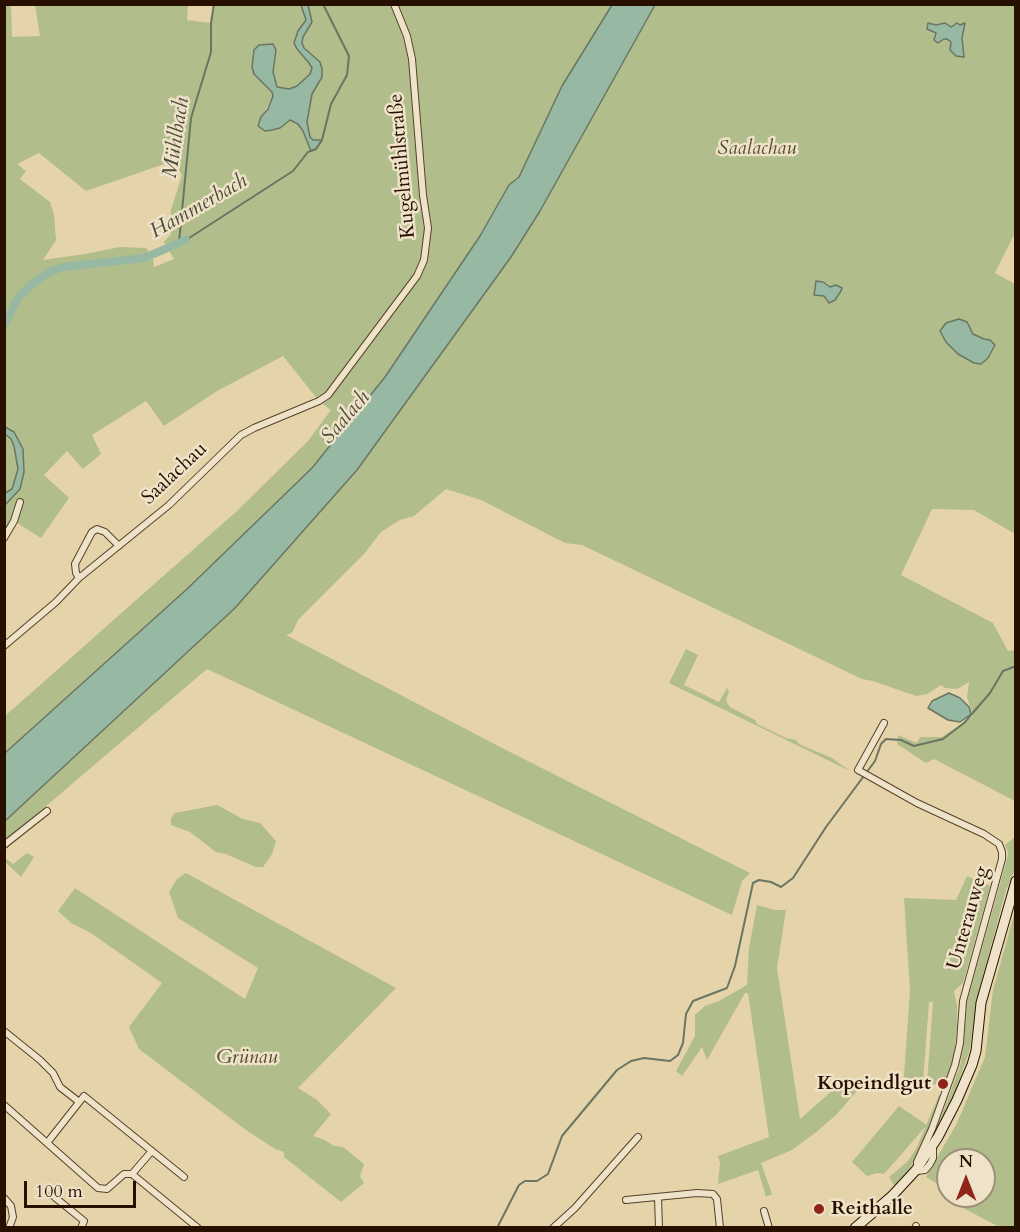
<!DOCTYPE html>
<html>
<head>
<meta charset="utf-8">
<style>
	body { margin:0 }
	#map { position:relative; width:1020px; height:1232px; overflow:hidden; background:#e5d4aa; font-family:Cardo,serif }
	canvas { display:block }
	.frame { position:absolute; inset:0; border:6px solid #271000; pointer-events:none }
	.north { position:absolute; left:936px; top:1148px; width:60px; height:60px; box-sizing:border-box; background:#eee3c8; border:2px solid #9e8f78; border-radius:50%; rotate:0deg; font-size:16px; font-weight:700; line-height:24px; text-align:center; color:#271000 }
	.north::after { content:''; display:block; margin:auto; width:21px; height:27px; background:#8f2418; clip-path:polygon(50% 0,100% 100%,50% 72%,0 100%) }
	.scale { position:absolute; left:24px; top:1181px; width:112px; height:27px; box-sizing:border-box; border:3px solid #271000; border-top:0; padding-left:8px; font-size:18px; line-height:21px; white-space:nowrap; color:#271000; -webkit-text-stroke:4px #eee3c8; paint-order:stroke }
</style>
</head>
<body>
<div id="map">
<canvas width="1020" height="1232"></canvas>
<div class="frame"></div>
<div class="north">N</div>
<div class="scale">100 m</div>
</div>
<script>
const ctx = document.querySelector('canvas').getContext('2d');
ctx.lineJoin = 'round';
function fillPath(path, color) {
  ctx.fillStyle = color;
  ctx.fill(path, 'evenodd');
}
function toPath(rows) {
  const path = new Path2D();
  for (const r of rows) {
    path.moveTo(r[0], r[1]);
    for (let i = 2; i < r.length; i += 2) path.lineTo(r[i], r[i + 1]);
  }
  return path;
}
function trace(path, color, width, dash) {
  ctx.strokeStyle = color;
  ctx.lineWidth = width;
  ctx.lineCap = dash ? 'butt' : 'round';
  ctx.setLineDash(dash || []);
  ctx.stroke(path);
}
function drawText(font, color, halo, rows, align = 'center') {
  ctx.font = font + ' Cardo,serif';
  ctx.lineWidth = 5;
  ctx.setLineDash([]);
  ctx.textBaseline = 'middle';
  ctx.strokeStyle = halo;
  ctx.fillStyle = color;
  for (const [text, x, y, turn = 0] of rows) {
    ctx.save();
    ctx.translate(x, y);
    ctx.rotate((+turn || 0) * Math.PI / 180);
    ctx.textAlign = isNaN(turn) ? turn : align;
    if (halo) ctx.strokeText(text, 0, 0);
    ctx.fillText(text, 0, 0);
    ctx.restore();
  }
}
const green = toPath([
	[5,5,11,5,12,37,40,36,35,5,188,5,187,20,210,23,214,5,301,5,306,20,298,31,312,68,311,74,297,86,289,89,281,89,277,87,274,82,273,72,276,55,252,67,254,74,272,92,273,97,258,123,258,126,272,130,280,128,290,120,298,124,303,131,311,151,321,140,313,140,310,137,307,122,312,94,318,83,312,54,304,48,302,43,303,37,312,22,308,5,612,5,562,86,519,177,509,185,480,236,385,377,312,468,187,589,5,753,5,716,238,510,308,441,331,410,319,401,283,356,217,391,164,426,146,401,92,435,101,454,83,469,67,451,44,475,69,498,41,538,14,521,5,538,5,505,22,483,24,472,23,449,14,432,4,427,4,331,7,325,4,316],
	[39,153,86,191,167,163,177,166,182,175,171,210,171,234,164,242,174,259,154,267,153,257,146,248,120,247,85,254,43,260,56,240,54,215,50,202,20,179,26,171,17,164],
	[655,5,1015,5,1015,233,995,273,1015,284,1015,534,974,510,932,509,901,575,993,623,1008,651,1015,650,1015,801,934,759,926,763,897,744,898,735,917,743,920,737,942,737,973,716,967,697,969,682,957,689,945,688,941,685,927,694,916,696,873,681,862,679,582,545,565,543,481,500,446,489,414,516,400,520,381,532,365,553,298,620,292,633,286,635,502,748,750,873,742,881,732,915,207,669,5,841,5,820,511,257,540,211],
	[930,23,936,25,940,23,951,27,965,26,962,38,964,57,956,56,950,50,951,42,947,39,944,38,941,42,932,31],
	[826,283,830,287,841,291,835,300,827,302,824,296,815,295,817,288],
	[958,319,966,322,973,334,984,339,990,340,994,347,992,353,974,363,954,351,946,342,940,331,946,323],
	[5,434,11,439,14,446,18,469,12,489,5,493],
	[686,649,698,655,684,685,719,702,727,688,729,691,726,701,730,707,755,720,757,724,786,738,796,740,799,744,832,758,850,771,669,683],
	[217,805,243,819,260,823,276,841,272,854,263,867,256,867,226,854,216,852,190,832,171,825,171,818,175,813],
	[1015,837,1015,870,1006,890,977,999,970,1049,953,1098,936,1131,960,1066,964,1043,967,1002,1007,859,1008,852,1005,845],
	[27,853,34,857,21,877,5,862,5,858,13,864],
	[186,873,396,988,298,1088,317,1100,331,1114,313,1136,325,1140,334,1146,343,1147,364,1164,360,1176,364,1183,341,1202,284,1157,284,1152,275,1149,246,1130,139,1049,129,1027,162,983,91,933,71,923,58,911,75,888,245,999,258,968,178,918,169,892,177,879],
	[967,876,990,886,963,983,954,991,957,1006,957,1029,954,1055,949,1077,946,1086,927,1083,933,1002,929,1002,923,1083,910,1086,903,1091,910,990,904,898,956,900],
	[757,905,775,910,786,910,777,968,800,1119,833,1090,839,1088,857,1091,836,1115,815,1133,792,1150,761,1163,772,1194,766,1197,758,1170,718,1184,720,1163,718,1156,769,1137,748,993,745,993,707,1060,702,1047,682,1076,676,1071,695,1036,695,1015,705,1006,719,1001,747,985,749,948],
	[1015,911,1016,1227,1001,1228,944,1198,948,1192,948,1196,984,1196,984,1160,948,1160,948,1190,926,1177,957,1123,985,1057,993,990],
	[939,1095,942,1096,914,1161,904,1178,895,1187,889,1177,908,1161,917,1147],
	[899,1106,927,1125,884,1174,877,1173,867,1176,852,1162]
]);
const water = toPath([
	[301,5,308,5,312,22,303,37,302,43,304,48,320,62,322,69,322,77,312,94,307,122,310,137,313,140,322,140,316,149,311,151,303,131,298,124,290,120,280,128,272,130,265,131,258,126,261,117,268,109,273,96,272,92,254,74,252,67,254,50,259,45,273,44,276,50,273,72,277,87,289,89,297,86,310,74,312,68,309,63,297,49,294,43,298,31,306,20,301,5],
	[612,5,655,5,540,211,511,257,357,470,235,608,5,821,5,753,187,589,312,468,385,377,480,236,509,185,519,177,562,86,612,5],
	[928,23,936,25,945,23,951,27,957,23,960,25,965,23,962,38,964,57,956,56,950,50,951,42,947,39,944,39,938,43,934,40,936,33,927,29,928,23],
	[816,281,823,282,830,287,836,285,842,288,841,291,835,300,829,303,824,296,814,295,816,281],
	[959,319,967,322,973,334,984,339,990,340,995,345,988,358,981,364,974,363,958,354,946,342,940,331,946,323,959,319],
	[5,427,14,432,23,449,24,472,20,489,5,505,5,512,5,493,12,489,18,469,14,446,11,439,5,434,5,427],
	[949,693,960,698,969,707,971,714,960,722,948,720,928,708,932,701,949,693]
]);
const stream = toPath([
	[186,240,293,171,308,152,316,149,322,140,331,104,347,75,349,56,323,4],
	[179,242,191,118,211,52,211,23,214,4],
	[497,1228,519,1185,525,1181,537,1181,548,1174,562,1136,617,1070,631,1061,644,1058,670,1061,678,1055,683,1043,686,1014,693,1001,727,988,735,966,753,883,759,880,771,882,781,887,793,878,826,827,875,761,881,744,886,739,901,740,914,746,943,739,964,723,990,693,1003,671,1016,666]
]);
const canal = toPath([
	[4,325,18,298,33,283,50,272,63,267,144,258,186,240]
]);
const street = toPath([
	[4,538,14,521,20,502],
	[79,578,76,573,75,564,92,532,97,529,105,532,119,546],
	[4,646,56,602,79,578,169,505,241,435,254,428,319,401,328,395,417,276,424,260,428,228,423,195,412,59,407,36,394,4],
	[884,723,858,770,917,803,984,834,999,844,1002,852,1002,859,963,1001,960,1043,955,1065,932,1129,917,1162,917,1171,925,1170,930,1164,933,1158,933,1146],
	[4,845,47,811],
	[4,1031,40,1060,53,1073,60,1087,78,1101],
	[4,1105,98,1188,107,1189,124,1174,132,1174,198,1228],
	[47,1143,84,1096,184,1177],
	[132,1174,151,1152],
	[52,1195,84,1221,81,1228],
	[658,1197,659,1228],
	[4,1198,11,1206,13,1217,9,1228],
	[626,1200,697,1193,713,1194,717,1199,720,1228],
	[764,1211,769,1228],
	[553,1228,575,1208,638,1137],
	[915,1228,916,1226]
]);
const secondary = toPath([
	[855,1228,892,1196,916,1170,938,1137,957,1100,972,1065,976,1051,981,1003,1016,881]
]);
const markers = [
	[943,1084,6,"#8f2418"],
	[819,1209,6,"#8f2418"]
];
const parkNames = [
	["Saalachau",757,149],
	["Grünau",247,1058]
];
const streetNames = [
	["Kugelmühlstraße",403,166,-95],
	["Saalachau",175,474,-43],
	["Unterauweg",969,918,-74]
];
const poiNames = [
	["Kopeindlgut",931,1084],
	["Reithalle",831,1209,"left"]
];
const waterNames = [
	["Mühlbach",177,138,-81],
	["Hammerbach",199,207,-30],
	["Saalach",346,418,-49]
];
fillPath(green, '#b1bd8b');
fillPath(water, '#97b9a3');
trace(water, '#6a7562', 1.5);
trace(stream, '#6a7562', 2);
trace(canal, '#97b9a3', 8);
trace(street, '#56412a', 8);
trace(secondary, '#271000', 11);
trace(street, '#eee3c8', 6);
trace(secondary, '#eee3c8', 9);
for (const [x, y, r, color] of markers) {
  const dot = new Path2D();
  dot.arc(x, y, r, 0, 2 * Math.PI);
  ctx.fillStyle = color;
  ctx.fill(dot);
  trace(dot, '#eee3c8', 2);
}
drawText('italic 20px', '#574d31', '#eee3c8', parkNames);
drawText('20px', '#271000', '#eee3c8', streetNames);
drawText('bold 20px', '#271000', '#eee3c8', poiNames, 'right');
drawText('italic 21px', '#4e4b39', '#eee3c8', waterNames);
</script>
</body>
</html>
